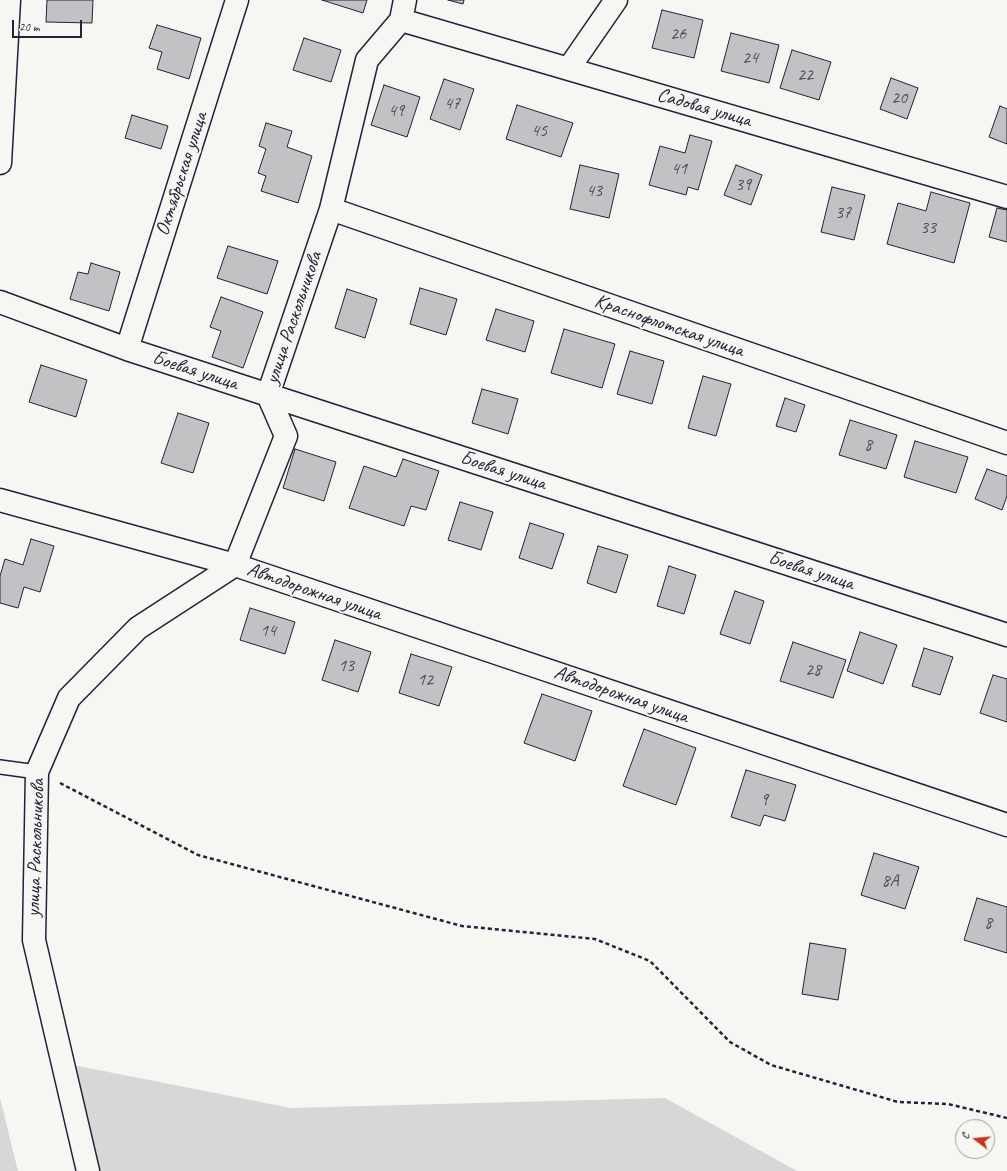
<!DOCTYPE html>
<html>
<head>
<meta charset="utf-8">
<style>
	body { margin:0 }
	#map { position:relative; width:1007px; height:1171px; overflow:hidden; background:#f6f6f2; font-family:Caveat,sans-serif }
	canvas { display:block }
	.north { position:absolute; left:955px; top:1119px; width:40px; height:40px; box-sizing:border-box; background:#f6f6f2; border:1px solid #a1a1a9; border-radius:50%; rotate:286deg; font-size:11px; font-weight:700; line-height:16px; text-align:center; color:#22223b }
	.north::after { content:''; display:block; margin:auto; width:14px; height:18px; background:#c8321e; clip-path:polygon(50% 0,100% 100%,50% 72%,0 100%) }
	.scale { position:absolute; left:12px; top:20px; width:70px; height:18px; box-sizing:border-box; border:2px solid #22223b; border-top:0; padding-left:5px; font-size:12px; line-height:14px; white-space:nowrap; color:#22223b; -webkit-text-stroke:3px #f6f6f2; paint-order:stroke }
</style>
</head>
<body>
<div id="map">
<canvas width="1007" height="1171"></canvas>
<div class="north">С</div>
<div class="scale">20 m</div>
</div>
<script>
const ctx = document.querySelector('canvas').getContext('2d');
ctx.lineJoin = 'round';
function fillPath(path, color) {
  ctx.fillStyle = color;
  ctx.fill(path, 'evenodd');
}
function toPath(rows) {
  const path = new Path2D();
  for (const r of rows) {
    path.moveTo(r[0], r[1]);
    for (let i = 2; i < r.length; i += 2) path.lineTo(r[i], r[i + 1]);
  }
  return path;
}
function trace(path, color, width, dash) {
  ctx.strokeStyle = color;
  ctx.lineWidth = width;
  ctx.lineCap = dash ? 'butt' : 'round';
  ctx.setLineDash(dash || []);
  ctx.stroke(path);
}
function drawText(font, color, halo, rows, align = 'center') {
  ctx.font = font + ' Caveat,sans-serif';
  ctx.lineWidth = 4;
  ctx.setLineDash([]);
  ctx.textBaseline = 'middle';
  ctx.strokeStyle = halo;
  ctx.fillStyle = color;
  for (const [text, x, y, turn = 0] of rows) {
    ctx.save();
    ctx.translate(x, y);
    ctx.rotate((+turn || 0) * Math.PI / 180);
    ctx.textAlign = isNaN(turn) ? turn : align;
    if (halo) ctx.strokeText(text, 0, 0);
    ctx.fillText(text, 0, 0);
    ctx.restore();
  }
}
const green = toPath([
	[73,1065,291,1108,665,1098,797,1171,99,1171],
	[0,1098,18,1171,0,1171]
]);
const building = toPath([
	[47,0,93,0,92,23,46,22,47,0],
	[322,0,367,0,363,13,322,0],
	[448,0,464,0,463,4,448,0],
	[662,10,703,20,694,58,652,48,662,10],
	[157,25,201,38,189,79,157,69,162,52,149,48,157,25],
	[731,33,779,45,769,83,721,71,731,33],
	[304,38,341,50,331,82,293,70,304,38],
	[792,50,831,62,819,100,780,88,792,50],
	[891,78,918,88,907,119,880,109,891,78],
	[444,79,474,89,460,130,430,119,444,79],
	[384,85,420,97,407,137,371,125,384,85],
	[517,105,573,123,561,157,506,139,517,105],
	[1000,106,1007,109,1007,144,989,137,1000,106],
	[132,115,168,126,161,149,125,138,132,115],
	[266,123,292,131,287,147,312,156,298,203,261,191,266,176,258,173,266,149,259,146,266,123],
	[690,135,712,141,698,190,688,187,686,195,649,185,660,146,685,153,690,135],
	[580,165,619,174,609,218,570,209,580,165],
	[736,165,762,175,751,205,724,195,736,165],
	[832,187,865,195,854,240,821,232,832,187],
	[931,192,970,203,954,263,887,244,898,203,926,211,931,192],
	[997,208,1007,210,1007,242,989,237,997,208],
	[228,246,278,261,267,294,217,278,228,246],
	[91,263,120,272,109,311,70,299,78,272,88,274,91,263],
	[420,288,457,299,446,335,410,324,420,288],
	[347,289,377,299,365,338,335,328,347,289],
	[221,297,263,312,243,368,212,357,221,331,210,327,221,297],
	[496,309,534,321,525,352,486,340,496,309],
	[564,329,615,344,602,388,551,373,564,329],
	[630,351,664,361,652,404,617,394,630,351],
	[41,365,87,380,76,417,29,402,41,365],
	[703,376,731,384,716,436,688,428,703,376],
	[482,389,518,399,508,434,472,423,482,389],
	[785,398,805,405,796,432,776,426,785,398],
	[178,413,209,423,193,473,161,463,178,413],
	[850,420,897,435,886,469,839,455,850,420],
	[915,441,968,457,956,493,904,477,915,441],
	[295,449,336,462,324,501,283,488,295,449],
	[403,459,439,471,426,510,411,506,404,526,349,508,364,466,396,477,403,459],
	[987,469,1007,476,1007,496,1002,510,975,499,987,469],
	[460,502,493,512,481,550,448,540,460,502],
	[530,523,564,534,552,569,519,558,530,523],
	[31,539,54,546,40,592,24,587,18,608,0,603,0,576,5,559,23,565,31,539],
	[598,546,628,555,616,593,587,583,598,546],
	[669,566,696,575,684,614,657,606,669,566],
	[735,591,764,601,750,644,720,634,735,591],
	[250,608,295,622,285,654,240,640,250,608],
	[860,632,897,645,883,684,847,671,860,632],
	[335,640,371,652,358,692,322,680,335,640],
	[793,642,846,660,833,698,780,681,793,642],
	[924,648,953,657,940,695,912,686,924,648],
	[411,654,452,667,439,706,399,693,411,654],
	[993,675,1007,679,1007,722,980,713,993,675],
	[542,694,592,711,575,761,524,743,542,694],
	[644,729,696,748,676,805,623,786,644,729],
	[746,770,796,785,785,821,764,815,760,826,731,817,746,770],
	[874,853,919,867,905,909,861,895,874,853],
	[977,898,1007,907,1007,953,964,940,977,898],
	[810,943,846,949,838,1000,802,994,810,943]
]);
const path = toPath([
	[60,783,198,855,462,926,595,939,650,961,730,1042,771,1065,898,1102,948,1104,1007,1118]
]);
const service = toPath([
	[0,767,37,772]
]);
const minor = toPath([
	[401,20,1007,197],
	[569,68,616,0],
	[0,163,9,0],
	[331,209,1007,443],
	[0,302,127,349,1007,635],
	[127,349,237,0],
	[0,500,235,565,1007,825],
	[88,1171,34,940,37,772,69,698,138,628,235,565,286,436,268,395,331,209,367,60,401,20,405,0]
]);
const numberNames = [
	["26",678,34],
	["24",750,58],
	["22",805,75],
	["20",899,98],
	["47",452,104],
	["49",396,111],
	["45",539,131],
	["41",679,169],
	["39",743,185],
	["43",594,191],
	["37",843,213],
	["33",928,228],
	["8",868,445],
	["14",268,631],
	["13",346,666],
	["28",813,670],
	["12",425,680],
	["9",764,800],
	["8А",890,881],
	["8",988,923]
];
const streetNames = [
	["Садовая улица",704,108,16],
	["Октябрьская улица",182,174,-72],
	["улица Раскольникова",294,318,-71],
	["Краснофлотская улица",669,326,19],
	["Боевая улица",195,371,18],
	["Боевая улица",503,471,18],
	["Боевая улица",811,571,18],
	["Автодорожная улица",314,592,19],
	["Автодорожная улица",621,695,19],
	["улица Раскольникова",36,848,-88]
];
fillPath(green, '#d7d7d7');
fillPath(building, '#c2c2c4');
trace(building, '#22223b', 1);
trace(service, '#22223b', 16);
trace(minor, '#22223b', 25);
trace(path, '#22223b', 2.5, [4, 3]);
trace(service, '#f6f6f2', 13);
trace(minor, '#f6f6f2', 22);
drawText('18px', '#4a4a5d', null, numberNames);
drawText('20px', '#22223b', '#f6f6f2', streetNames);
</script>
</body>
</html>
